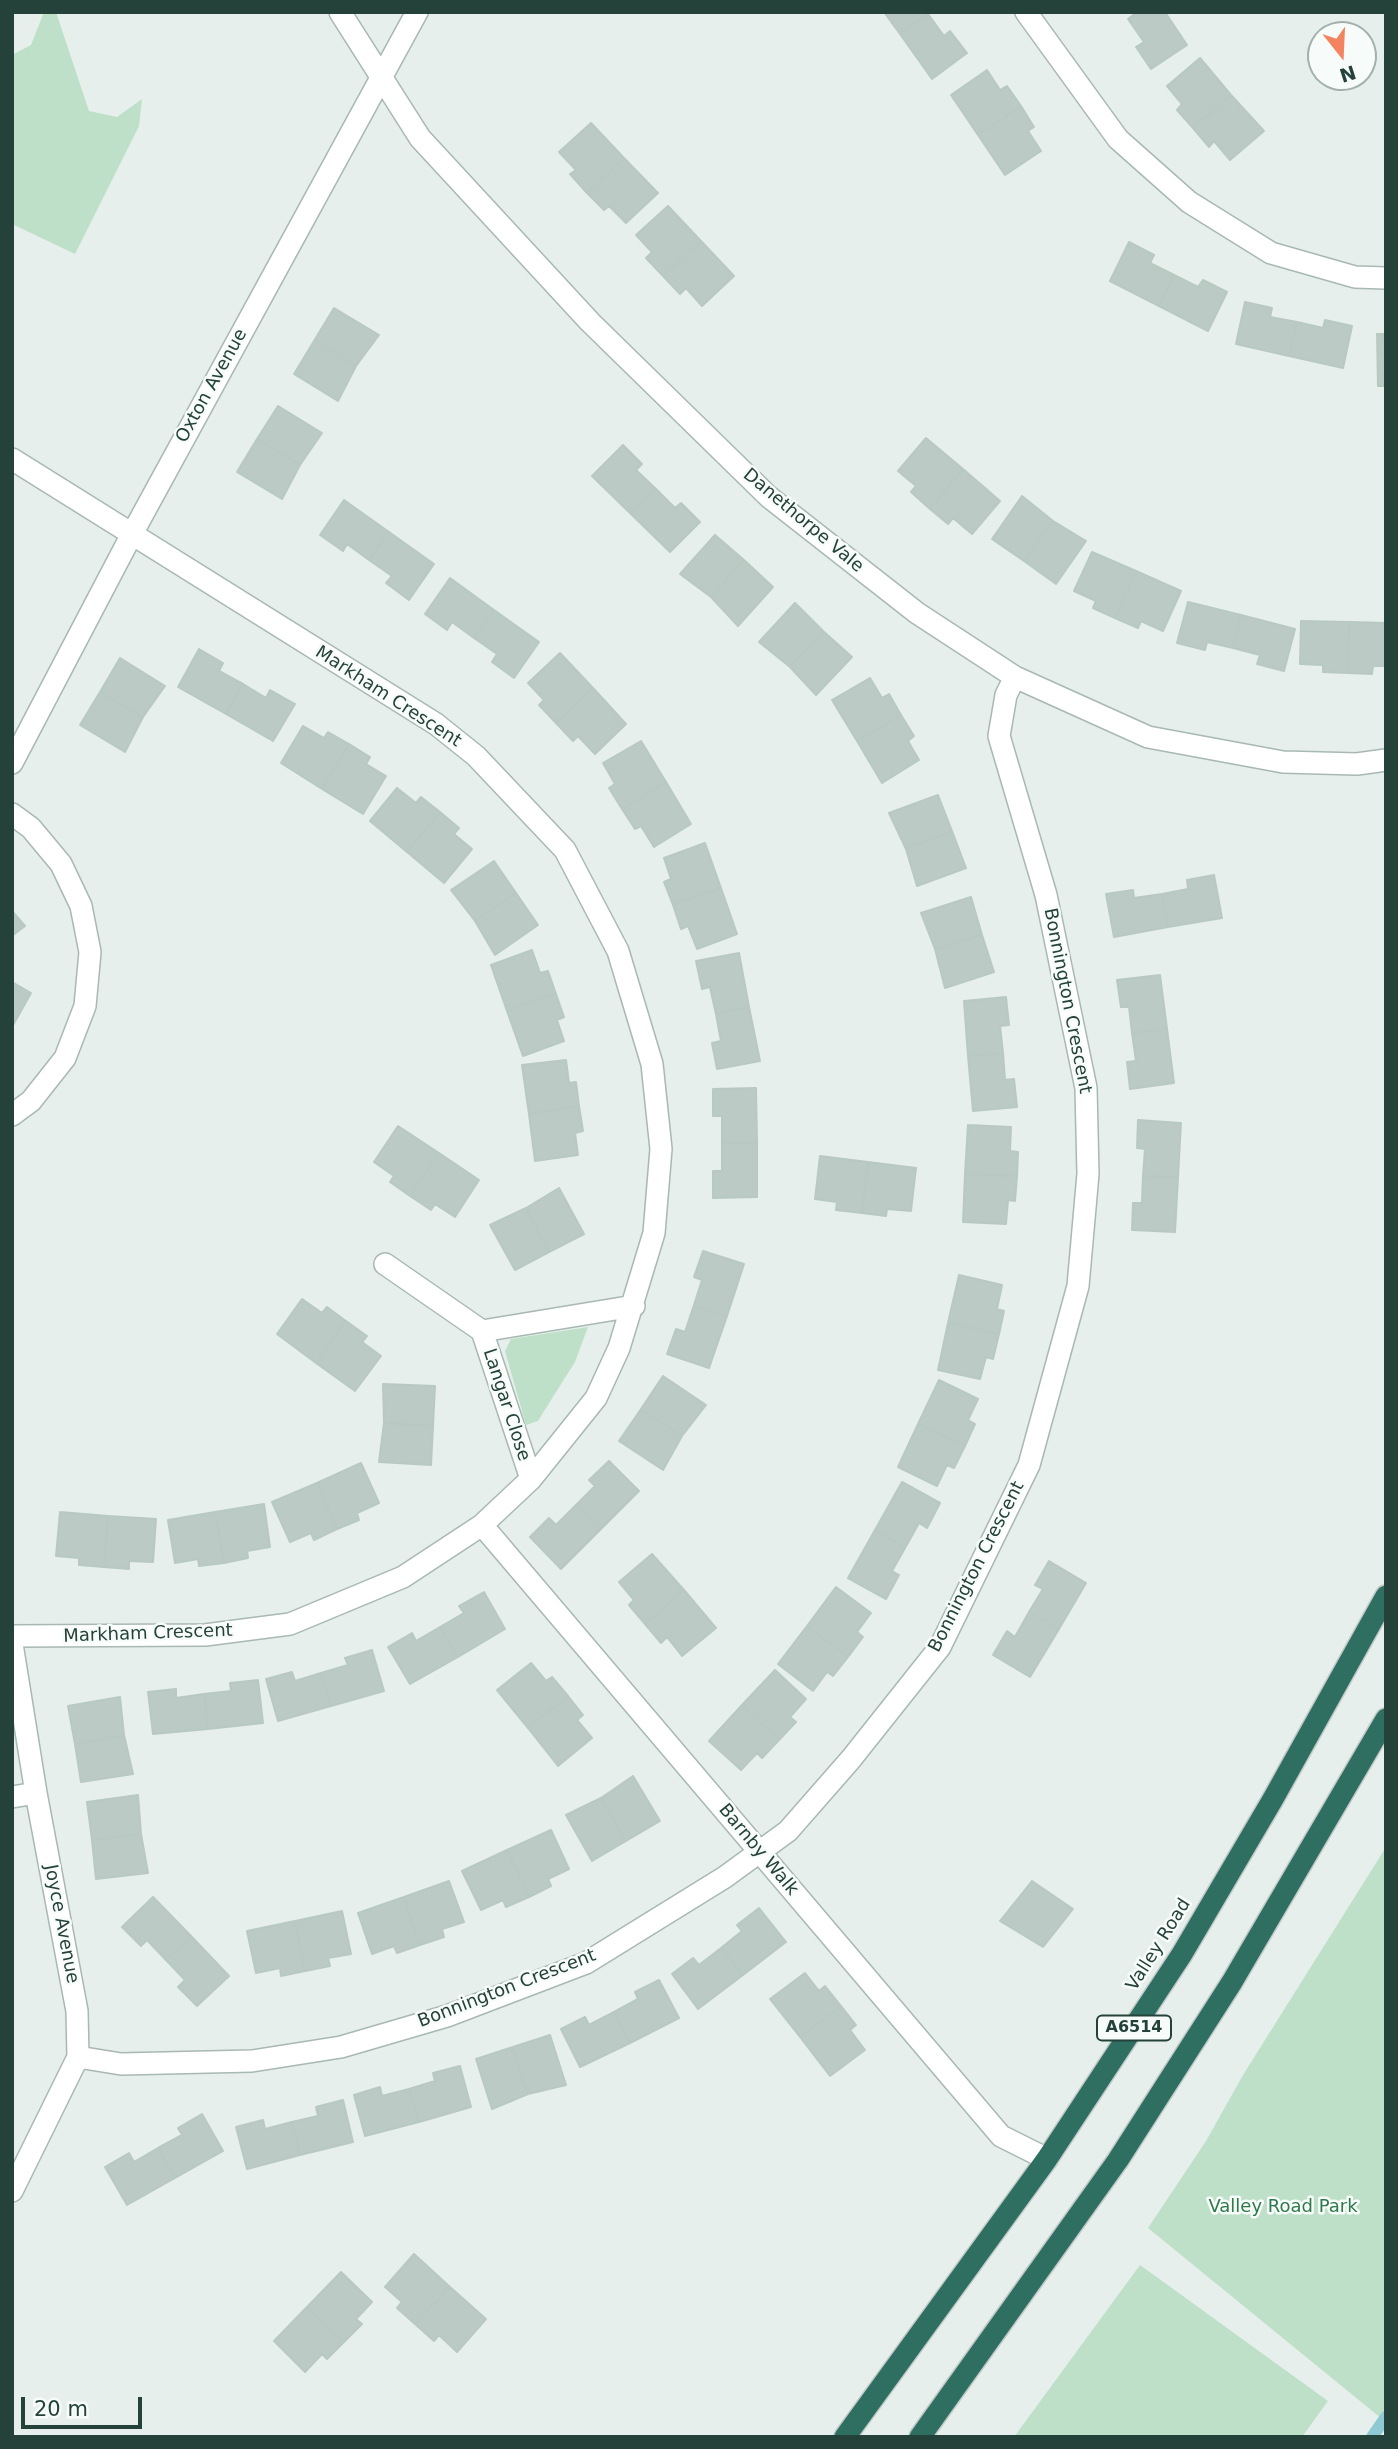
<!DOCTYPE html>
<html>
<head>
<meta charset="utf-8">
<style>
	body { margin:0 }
	#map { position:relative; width:1398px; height:2449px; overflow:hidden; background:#e6efeb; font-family:"DejaVu Sans",sans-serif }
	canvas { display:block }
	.frame { position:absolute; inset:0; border:14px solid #24423a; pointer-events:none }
	.north { position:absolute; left:1307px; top:21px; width:70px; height:70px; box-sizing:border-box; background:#f7fbf9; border:2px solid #a3b1ad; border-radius:50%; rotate:162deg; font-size:19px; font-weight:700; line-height:28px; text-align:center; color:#24423a }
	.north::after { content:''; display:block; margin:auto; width:24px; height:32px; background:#f4845f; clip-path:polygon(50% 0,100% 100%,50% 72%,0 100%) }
	.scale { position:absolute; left:21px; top:2397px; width:121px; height:32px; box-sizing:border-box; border:4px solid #24423a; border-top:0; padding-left:9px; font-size:21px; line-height:24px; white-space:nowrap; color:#24423a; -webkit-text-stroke:5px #f7fbf9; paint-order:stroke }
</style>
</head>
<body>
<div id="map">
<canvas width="1398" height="2449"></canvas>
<div class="frame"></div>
<div class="north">N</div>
<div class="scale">20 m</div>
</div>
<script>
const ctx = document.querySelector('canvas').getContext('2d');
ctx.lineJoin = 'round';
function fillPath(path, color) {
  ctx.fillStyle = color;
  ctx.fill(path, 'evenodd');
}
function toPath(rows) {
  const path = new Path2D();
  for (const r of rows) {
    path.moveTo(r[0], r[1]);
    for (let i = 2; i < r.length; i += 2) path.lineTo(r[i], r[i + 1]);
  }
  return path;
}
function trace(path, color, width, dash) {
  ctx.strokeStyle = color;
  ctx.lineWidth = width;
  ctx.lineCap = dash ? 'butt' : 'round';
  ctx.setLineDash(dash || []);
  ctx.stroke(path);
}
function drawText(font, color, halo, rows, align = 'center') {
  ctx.font = font + ' "DejaVu Sans",sans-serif';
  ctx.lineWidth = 5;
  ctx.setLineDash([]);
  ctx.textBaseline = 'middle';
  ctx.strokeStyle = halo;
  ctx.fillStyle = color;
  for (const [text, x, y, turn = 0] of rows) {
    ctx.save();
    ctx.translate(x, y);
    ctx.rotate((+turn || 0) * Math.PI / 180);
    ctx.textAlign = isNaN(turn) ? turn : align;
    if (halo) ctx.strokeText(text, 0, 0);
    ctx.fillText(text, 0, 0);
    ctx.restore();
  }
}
const green = toPath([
	[44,12,56,12,89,111,117,117,142,99,139,126,75,254,12,224,12,55,31,45],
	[588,1327,575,1362,551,1400,538,1421,526,1425,505,1351,511,1339],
	[1386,1847,1386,2414,1382,2419,1148,2228,1206,2141,1243,2075],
	[1140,2265,1328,2401,1302,2437,1014,2437]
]);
const stream = toPath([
	[1372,2437,1386,2417]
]);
const building = toPath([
	[884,12,926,12,928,14,900,34,884,12],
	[1137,12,1165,12,1187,45,1151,69,1136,47,1144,42,1128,19,1137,12],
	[928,14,944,36,950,31,967,53,932,79,900,34,928,14],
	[1200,58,1231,95,1193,128,1177,110,1182,104,1167,86,1200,58],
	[987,70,1000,90,1007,86,1021,106,978,135,951,95,987,70],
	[1231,95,1264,131,1230,160,1214,141,1209,147,1193,128,1231,95],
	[1021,106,1034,127,1028,131,1041,151,1005,175,978,135,1021,106],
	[591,123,624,158,587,193,570,174,576,170,559,152,591,123],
	[624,158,658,193,626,223,609,206,604,210,587,193,624,158],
	[668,206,701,241,663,276,646,258,652,252,636,235,668,206],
	[701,241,734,276,702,306,686,288,680,294,663,276,701,241],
	[1129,242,1154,255,1150,263,1174,275,1159,306,1110,281,1129,242],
	[1174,275,1198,287,1203,280,1227,292,1208,331,1159,306,1174,275],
	[1245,302,1272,308,1270,317,1297,322,1289,356,1236,344,1245,302],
	[334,308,379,335,356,366,314,341,334,308],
	[1325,320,1352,326,1343,368,1289,356,1297,322,1323,328,1325,320],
	[1377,334,1386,334,1386,386,1378,386,1377,334],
	[314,341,356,366,338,401,294,374,314,341],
	[278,406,322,433,300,465,257,439,278,406],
	[926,438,963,469,930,509,911,492,916,486,898,471,926,438],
	[257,439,300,465,282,499,237,472,257,439],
	[623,445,642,464,636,470,656,489,631,514,592,476,623,445],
	[963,469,1000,501,972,534,953,518,948,524,930,509,963,469],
	[656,489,675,508,681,503,700,522,670,552,631,514,656,489],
	[1022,496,1053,521,1024,561,992,539,1022,496],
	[344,500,389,532,369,560,347,544,343,551,320,535,344,500],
	[1053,521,1086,541,1056,584,1024,561,1053,521],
	[389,532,434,564,409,600,386,583,392,576,369,560,389,532],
	[715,535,744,560,711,597,680,574,715,535],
	[1092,552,1136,571,1115,618,1093,608,1096,601,1074,591,1092,552],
	[744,560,773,587,738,626,711,597,744,560],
	[1136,571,1181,591,1163,631,1141,621,1138,628,1115,618,1136,571],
	[450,578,494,610,474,638,452,622,447,630,425,614,450,578],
	[1188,602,1241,615,1233,648,1207,642,1205,650,1177,643,1188,602],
	[795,603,823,631,790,667,759,642,795,603],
	[494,610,539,642,514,678,492,662,497,654,474,638,494,610],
	[1241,615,1295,629,1284,671,1257,664,1260,655,1233,648,1241,615],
	[1301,621,1349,622,1348,673,1323,672,1323,665,1300,664,1301,621],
	[1349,622,1386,623,1386,666,1373,666,1372,674,1348,673,1349,622],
	[823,631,852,657,816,695,790,667,823,631],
	[199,649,223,663,219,671,243,684,226,714,178,687,199,649],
	[560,653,593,688,556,723,539,705,544,700,528,683,560,653],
	[120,658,165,686,143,717,100,692,120,658],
	[870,678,882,698,889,694,901,715,857,741,832,700,870,678],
	[243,684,266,698,270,690,295,704,273,741,226,714,243,684],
	[593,688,626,724,595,754,578,736,573,741,556,723,593,688],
	[100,692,143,717,125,752,80,725,100,692],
	[901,715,914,736,908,741,919,760,882,783,857,741,901,715],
	[303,726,324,738,328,732,349,744,322,789,281,763,303,726],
	[641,741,666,782,622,809,609,788,615,784,603,763,641,741],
	[349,744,370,757,366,764,386,776,363,814,322,789,349,744],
	[666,782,691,824,654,847,641,826,635,829,622,809,666,782],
	[397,788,416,803,421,797,440,812,407,852,370,821,397,788],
	[938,795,952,831,906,849,889,813,938,795],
	[440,812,459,828,454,834,472,849,444,883,407,852,440,812],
	[952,831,966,868,917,886,906,849,952,831],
	[705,843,721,888,673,905,664,882,671,879,664,858,705,843],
	[494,861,516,893,475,921,451,890,494,861],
	[1214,875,1222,918,1168,927,1162,894,1188,889,1187,880,1214,875],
	[721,888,737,934,697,949,688,926,681,929,673,905,721,888],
	[1133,890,1134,898,1162,894,1168,927,1114,937,1106,894,1133,890],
	[516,893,538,925,495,955,475,921,516,893],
	[971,897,982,935,935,949,921,913,971,897],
	[12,911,25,926,12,936,12,911],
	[982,935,994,972,945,988,935,949,982,935],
	[532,950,540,973,548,971,556,994,507,1011,491,965,532,950],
	[739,953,749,1007,716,1014,710,987,702,989,696,961,739,953],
	[1160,975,1167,1029,1132,1033,1129,1007,1121,1007,1117,980,1160,975],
	[12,982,31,993,12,1027,12,982],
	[556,994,564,1017,557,1020,564,1041,523,1056,507,1011,556,994],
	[1006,997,1009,1025,1000,1026,1003,1053,968,1056,964,1001,1006,997],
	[749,1007,760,1061,717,1069,712,1043,721,1041,716,1014,749,1007],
	[1167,1029,1174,1083,1130,1089,1127,1062,1136,1061,1132,1033,1167,1029],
	[1003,1053,1005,1080,1014,1079,1017,1107,973,1111,968,1056,1003,1053],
	[566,1060,569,1083,576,1082,579,1106,529,1114,522,1065,566,1060],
	[756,1088,757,1143,722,1143,722,1116,713,1116,713,1089,756,1088],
	[579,1106,583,1131,575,1133,578,1155,535,1161,529,1114,579,1106],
	[1138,1120,1181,1123,1178,1177,1143,1176,1145,1149,1137,1148,1138,1120],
	[968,1125,1011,1127,1010,1151,1018,1152,1017,1176,965,1174,968,1125],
	[398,1126,439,1153,410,1196,390,1182,394,1176,374,1162,398,1126],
	[722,1143,757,1143,757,1197,713,1198,713,1171,722,1171,722,1143],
	[439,1153,479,1180,455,1217,435,1204,431,1210,410,1196,439,1153],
	[820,1156,868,1162,862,1213,836,1210,837,1202,815,1199,820,1156],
	[868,1162,916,1168,911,1211,887,1209,886,1216,862,1213,868,1162],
	[965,1174,1017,1176,1015,1201,1008,1200,1006,1224,963,1222,965,1174],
	[1143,1176,1178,1177,1175,1232,1132,1230,1133,1203,1142,1203,1143,1176],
	[559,1188,584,1234,549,1252,526,1208,559,1188],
	[526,1208,549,1252,515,1270,490,1225,526,1208],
	[703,1251,744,1264,727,1316,694,1305,702,1280,694,1277,703,1251],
	[959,1275,1002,1285,997,1309,1004,1311,999,1334,948,1323,959,1275],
	[302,1299,322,1313,327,1307,346,1321,316,1363,277,1334,302,1299],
	[694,1305,727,1316,709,1368,667,1354,676,1329,685,1332,694,1305],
	[346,1321,367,1336,362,1342,381,1356,355,1391,316,1363,346,1321],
	[948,1323,999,1334,993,1359,986,1357,980,1379,938,1370,948,1323],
	[663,1376,706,1405,682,1436,641,1409,663,1376],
	[939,1380,978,1399,968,1420,975,1424,965,1446,918,1424,939,1380],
	[383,1384,435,1386,433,1426,384,1423,383,1384],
	[641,1409,682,1436,663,1470,619,1441,641,1409],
	[384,1423,433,1426,431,1465,379,1462,384,1423],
	[918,1424,965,1446,954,1468,947,1465,937,1486,898,1467,918,1424],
	[609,1461,639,1491,600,1530,576,1505,595,1486,589,1480,609,1461],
	[361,1463,379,1503,357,1513,359,1520,337,1529,317,1483,361,1463],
	[902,1482,940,1503,927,1528,919,1523,905,1548,875,1530,902,1482],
	[317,1483,337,1529,314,1540,311,1533,290,1542,272,1502,317,1483],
	[264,1504,270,1547,247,1551,248,1558,224,1563,215,1512,264,1504],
	[576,1505,600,1530,561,1569,530,1537,549,1518,556,1525,576,1505],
	[60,1512,108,1516,104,1567,79,1565,79,1558,56,1556,60,1512],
	[215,1512,224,1563,199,1566,198,1559,175,1563,168,1520,215,1512],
	[108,1516,156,1519,153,1562,129,1561,129,1569,104,1567,108,1516],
	[875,1530,905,1548,892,1571,899,1575,886,1599,848,1578,875,1530],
	[652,1554,684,1590,645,1624,629,1605,634,1600,619,1582,652,1554],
	[1049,1561,1086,1583,1059,1629,1029,1612,1043,1589,1035,1585,1049,1561],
	[836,1587,871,1613,857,1632,863,1637,848,1657,807,1626,836,1587],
	[684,1590,716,1628,682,1656,667,1637,661,1643,645,1624,684,1590],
	[484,1592,505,1629,458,1657,440,1627,464,1613,459,1606,484,1592],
	[1029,1612,1059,1629,1030,1677,993,1655,1007,1631,1015,1637,1029,1612],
	[807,1626,848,1657,833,1676,827,1672,813,1691,778,1664,807,1626],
	[440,1627,458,1657,410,1684,388,1647,412,1633,416,1641,440,1627],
	[372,1650,384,1691,331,1706,321,1673,348,1665,345,1658,372,1650],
	[531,1663,546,1681,552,1677,568,1696,528,1728,497,1690,531,1663],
	[775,1670,806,1699,790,1717,796,1722,779,1740,742,1705,775,1670],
	[292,1672,295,1681,321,1673,331,1706,278,1721,266,1679,292,1672],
	[258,1680,263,1723,208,1729,204,1694,231,1691,230,1683,258,1680],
	[176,1689,176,1698,204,1694,208,1729,153,1734,148,1692,176,1689],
	[568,1696,583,1715,577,1720,592,1738,558,1766,528,1728,568,1696],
	[120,1697,124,1735,75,1744,68,1706,120,1697],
	[742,1705,779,1740,762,1758,757,1753,741,1770,709,1741,742,1705],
	[124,1735,133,1774,81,1782,75,1744,124,1735],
	[633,1776,660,1821,626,1841,601,1798,633,1776],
	[138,1795,141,1834,92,1840,87,1802,138,1795],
	[601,1798,626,1841,592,1861,566,1815,601,1798],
	[551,1830,569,1869,548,1879,551,1886,529,1897,507,1850,551,1830],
	[141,1834,148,1873,96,1879,92,1840,141,1834],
	[507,1850,529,1897,506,1907,503,1900,481,1910,462,1871,507,1850],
	[449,1881,464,1922,442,1929,444,1937,420,1945,404,1897,449,1881],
	[1032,1881,1073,1909,1043,1947,1000,1921,1032,1881],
	[153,1897,191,1936,166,1960,147,1940,141,1946,122,1927,153,1897],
	[404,1897,420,1945,397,1953,394,1946,372,1954,358,1913,404,1897],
	[759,1908,786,1942,743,1975,721,1948,742,1931,737,1925,759,1908],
	[342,1911,351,1954,328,1958,330,1966,305,1971,295,1921,342,1911],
	[295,1921,305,1971,281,1976,280,1968,256,1973,247,1931,295,1921],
	[191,1936,229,1976,197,2006,178,1987,185,1980,166,1960,191,1936],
	[721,1948,743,1975,698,2009,672,1974,693,1958,699,1965,721,1948],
	[805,1973,819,1991,825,1986,841,2006,800,2037,770,1999,805,1973],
	[659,1980,679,2018,630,2043,614,2012,638,1999,635,1992,659,1980],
	[841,2006,856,2025,850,2030,865,2050,830,2076,800,2037,841,2006],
	[614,2012,630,2043,580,2067,561,2029,585,2017,589,2025,614,2012],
	[550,2035,566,2085,528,2094,513,2047,550,2035],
	[513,2047,528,2094,492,2109,476,2059,513,2047],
	[460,2066,471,2107,419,2122,409,2089,435,2081,433,2073,460,2066],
	[380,2087,382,2096,409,2089,419,2122,365,2136,354,2095,380,2087],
	[343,2100,353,2142,300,2155,292,2122,318,2116,316,2107,343,2100],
	[202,2114,223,2151,175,2178,158,2148,182,2135,178,2128,202,2114],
	[263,2120,265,2129,292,2122,300,2155,247,2169,236,2127,263,2120],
	[158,2148,175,2178,127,2205,105,2167,129,2153,134,2162,158,2148],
	[414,2254,450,2287,415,2324,397,2308,402,2302,385,2287,414,2254],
	[341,2272,372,2302,356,2319,362,2324,344,2342,307,2307,341,2272],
	[450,2287,486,2319,457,2352,439,2335,434,2341,415,2324,450,2287],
	[307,2307,344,2342,327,2359,322,2354,305,2372,274,2341,307,2307]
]);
const minor = toPath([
	[340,12,420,138,590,322,769,497,917,613,1015,677,1148,737,1283,762,1357,764,1386,760],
	[1026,12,1118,139,1189,202,1271,253,1355,277,1386,278],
	[12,459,436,724,476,756,565,850,618,951,652,1064,661,1149,654,1233,619,1348,596,1398,531,1479,482,1525,403,1577,290,1624,205,1635,12,1636],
	[12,763,132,534,417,12],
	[12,814,31,828,61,864,81,906,90,952,85,1006,65,1058,31,1101,12,1115],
	[385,1264,482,1331,531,1479],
	[482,1331,634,1306],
	[482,1525,1001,2136,1047,2159],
	[12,1644,36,1793,77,2011,78,2057,12,2191],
	[12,1797,36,1793],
	[78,2057,121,2064,252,2061,341,2047,447,2016,586,1963,725,1877,788,1831,851,1759,940,1647,1029,1465,1078,1286,1088,1174,1086,1088,1046,895,999,736,1006,695,1015,677]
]);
const highway = toPath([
	[845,2437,1047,2159,1182,1954,1273,1799,1386,1596],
	[920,2437,1118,2160,1232,1982,1386,1719]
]);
const shields = [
	[1134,2028,74]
];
const shieldNames = [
	["A6514",1134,2028]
];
const streetNames = [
	["Oxton Avenue",212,386,-61],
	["Danethorpe Vale",803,521,40],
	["Markham Crescent",388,697,33],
	["Bonnington Crescent",1067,1001,79],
	["Langar Close",506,1405,72],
	["Bonnington Crescent",977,1567,-63],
	["Markham Crescent",148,1634,-2],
	["Barnby Walk",758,1850,50],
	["Joyce Avenue",61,1924,79],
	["Valley Road",1159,1945,-58],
	["Bonnington Crescent",507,1989,-21]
];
const parkNames = [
	["Valley Road Park",1283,2207]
];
fillPath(green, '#bfe0c8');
trace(stream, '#8ec9d4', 12);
fillPath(building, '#bbcac4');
trace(building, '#b8c9c2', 2);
trace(minor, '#a8b8b2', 24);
trace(highway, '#c2cac8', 24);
trace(minor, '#fff', 21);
trace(highway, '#2f6f62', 21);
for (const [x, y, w] of shields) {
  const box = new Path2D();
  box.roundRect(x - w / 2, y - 12.5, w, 25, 5);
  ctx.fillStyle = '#f7fbf9';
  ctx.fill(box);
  trace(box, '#24423a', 2);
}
drawText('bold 16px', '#24423a', null, shieldNames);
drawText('18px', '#24423a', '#f7fbf9', streetNames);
drawText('18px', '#2d7a4b', '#f7fbf9', parkNames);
</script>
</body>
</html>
